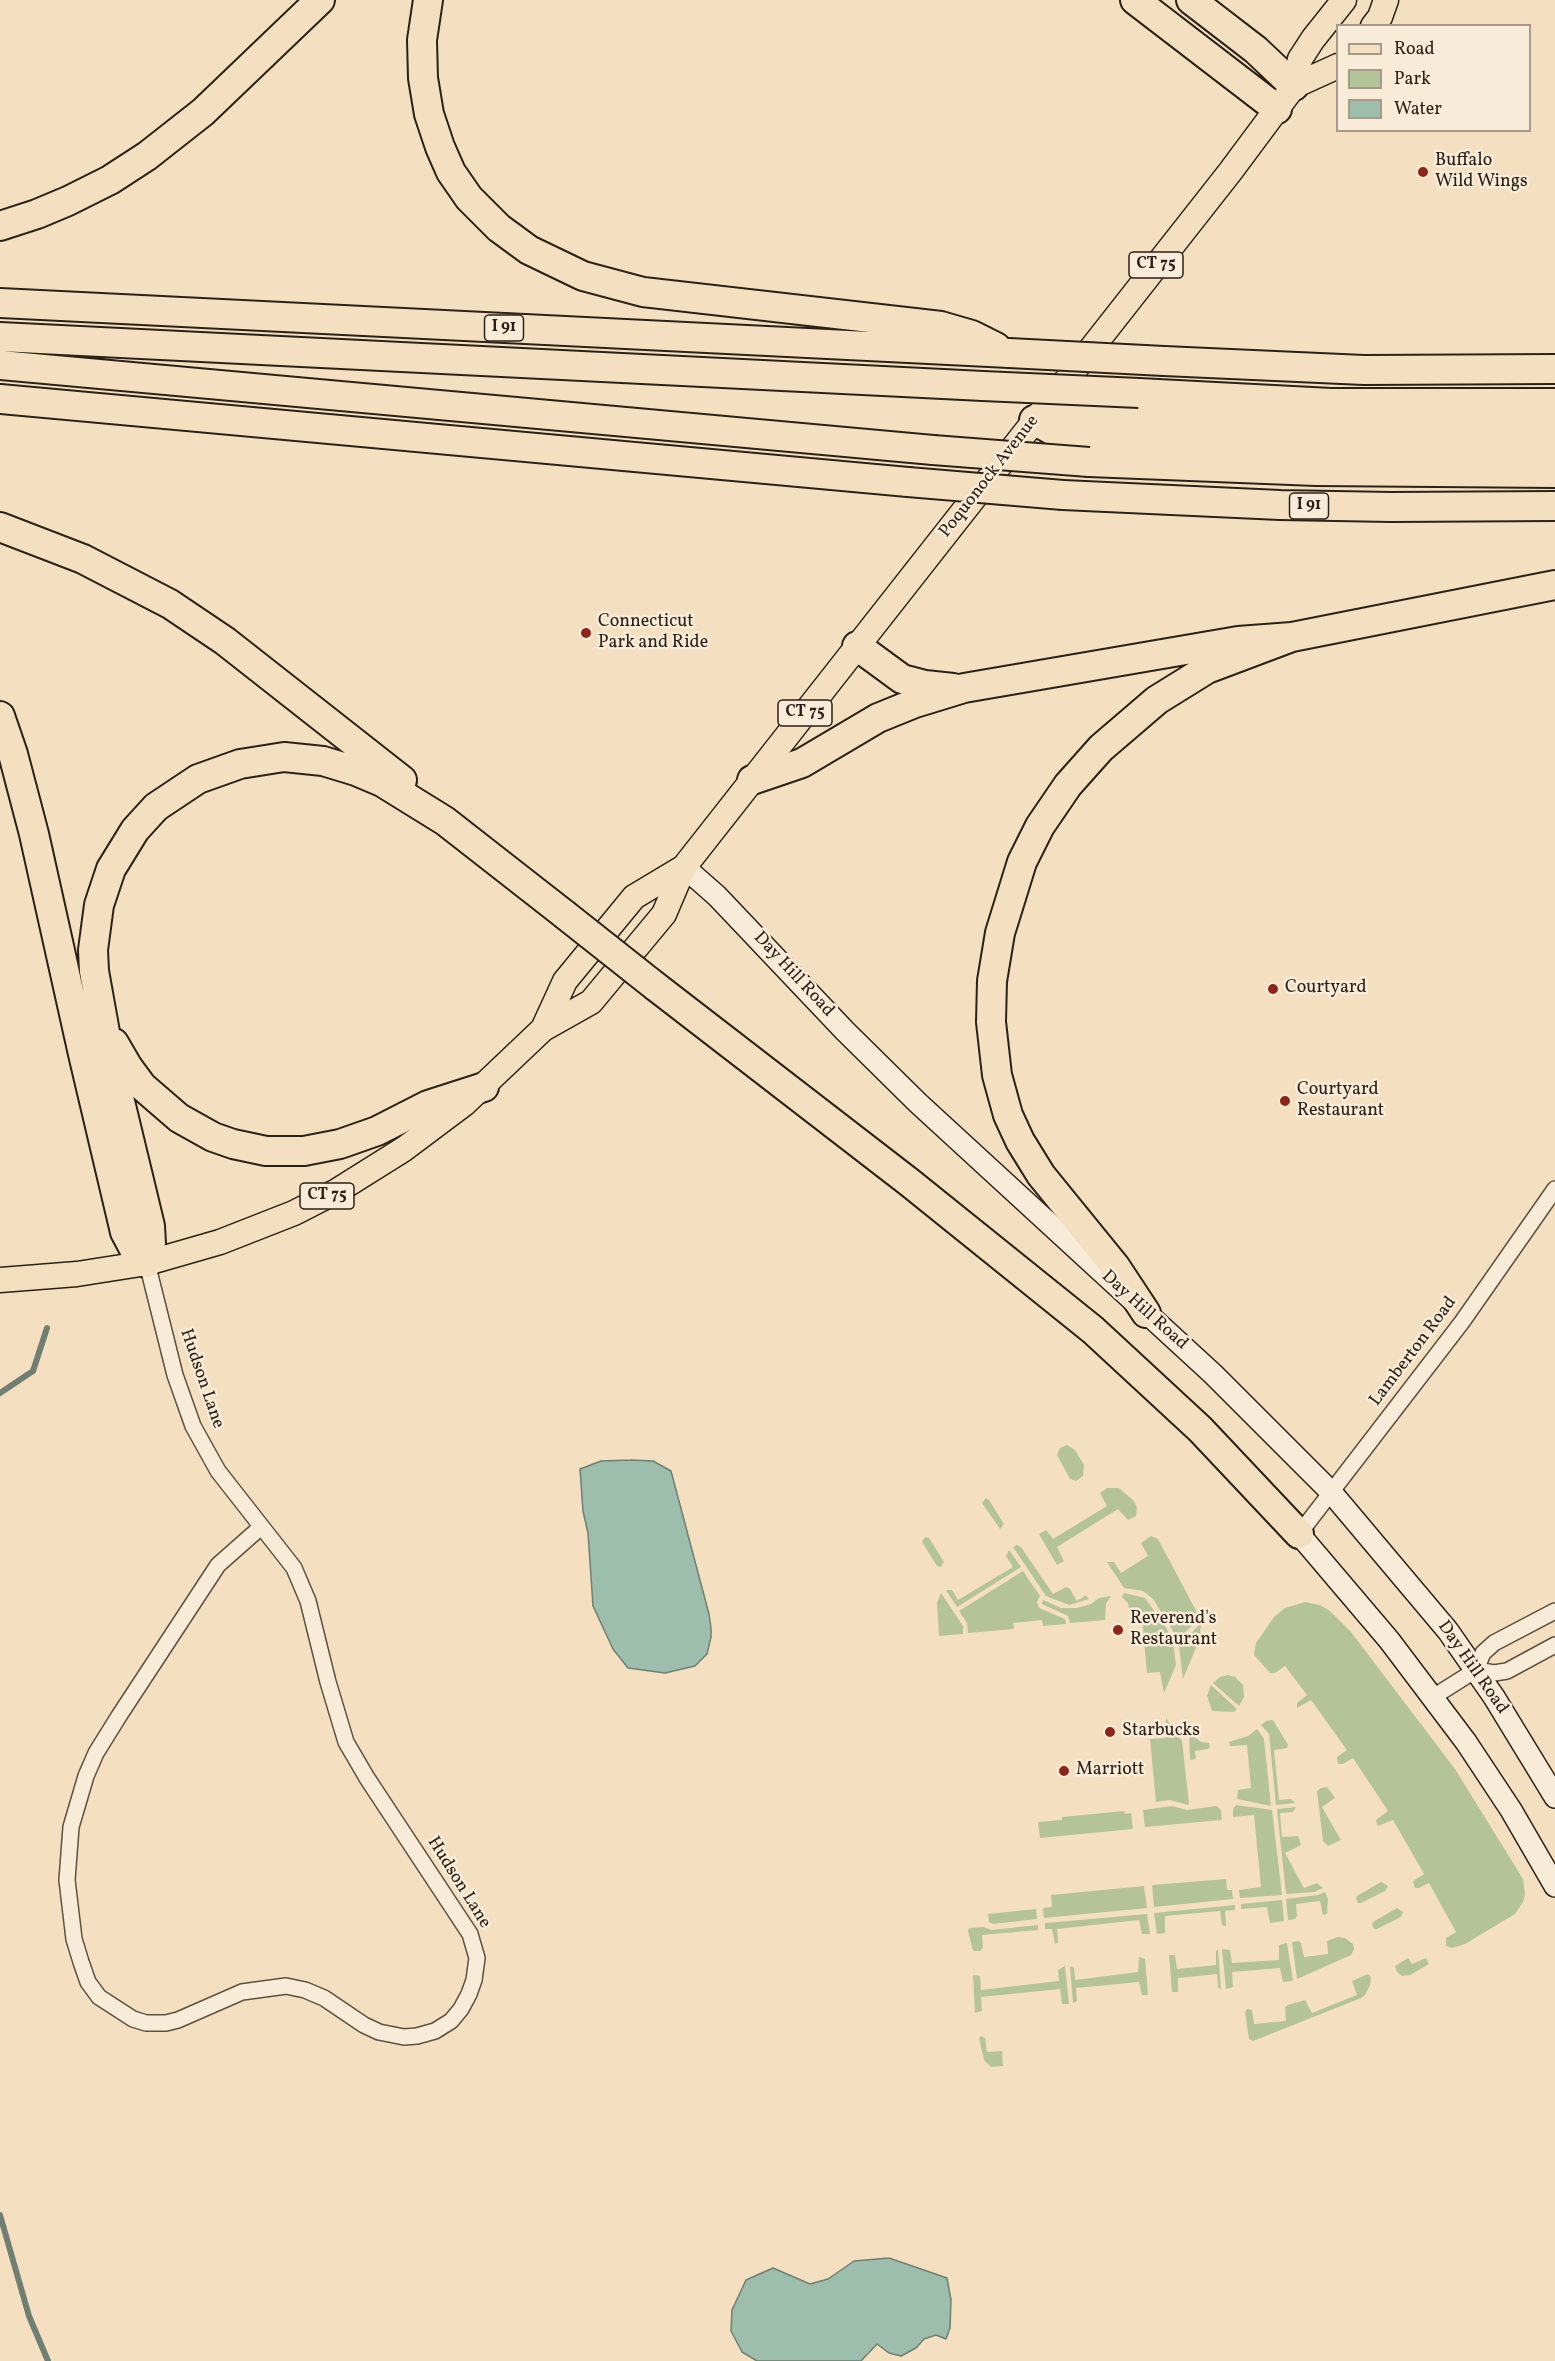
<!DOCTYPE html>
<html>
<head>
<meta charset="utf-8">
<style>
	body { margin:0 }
	#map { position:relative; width:1555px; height:2361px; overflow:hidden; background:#f4e0c1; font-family:Vollkorn,serif }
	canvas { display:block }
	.legend { position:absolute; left:1336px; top:24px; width:195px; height:108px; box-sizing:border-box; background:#f8ebd7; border:2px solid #a69a8a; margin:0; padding:8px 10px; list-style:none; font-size:18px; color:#2b2116 }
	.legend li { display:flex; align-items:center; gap:12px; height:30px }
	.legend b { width:30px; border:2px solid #a69a8a }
</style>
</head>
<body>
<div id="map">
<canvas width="1555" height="2361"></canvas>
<ul class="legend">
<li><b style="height:8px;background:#f4e0c1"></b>Road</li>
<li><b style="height:16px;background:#b5c398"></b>Park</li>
<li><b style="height:16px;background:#9dbead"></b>Water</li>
</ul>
</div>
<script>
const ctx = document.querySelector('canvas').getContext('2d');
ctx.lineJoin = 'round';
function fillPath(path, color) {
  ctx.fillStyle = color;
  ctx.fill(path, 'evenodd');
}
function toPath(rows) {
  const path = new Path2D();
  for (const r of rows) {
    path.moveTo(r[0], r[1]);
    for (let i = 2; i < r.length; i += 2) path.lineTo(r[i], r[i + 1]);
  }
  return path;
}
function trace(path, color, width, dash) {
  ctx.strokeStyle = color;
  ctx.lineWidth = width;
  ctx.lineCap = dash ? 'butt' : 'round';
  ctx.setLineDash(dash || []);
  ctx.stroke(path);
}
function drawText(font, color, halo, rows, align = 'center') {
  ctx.font = font + ' Vollkorn,serif';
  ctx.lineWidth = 5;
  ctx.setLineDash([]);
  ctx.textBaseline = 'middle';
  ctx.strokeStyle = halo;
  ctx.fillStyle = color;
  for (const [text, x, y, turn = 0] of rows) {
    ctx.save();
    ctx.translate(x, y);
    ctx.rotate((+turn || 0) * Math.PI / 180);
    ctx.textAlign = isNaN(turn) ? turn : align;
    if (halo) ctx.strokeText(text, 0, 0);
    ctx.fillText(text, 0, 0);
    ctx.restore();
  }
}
const green = toPath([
	[1067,1445,1075,1450,1084,1465,1083,1476,1076,1481,1070,1479,1057,1455,1060,1448],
	[1107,1488,1119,1488,1134,1501,1137,1508,1136,1516,1128,1520,1118,1509,1057,1547,1064,1561,1057,1565,1039,1534,1046,1530,1053,1539,1107,1506,1100,1493],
	[986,1498,989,1500,1004,1524,1000,1529,982,1503],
	[1151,1536,1158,1539,1200,1618,1178,1639,1153,1599,1143,1591,1124,1588,1107,1562,1114,1562,1121,1573,1148,1556,1141,1543],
	[925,1537,929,1538,944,1562,941,1567,937,1566,922,1542],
	[1017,1545,1021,1547,1053,1594,1066,1587,1070,1589,1077,1601,1086,1595,1089,1599,1069,1605,1046,1596,1013,1547],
	[1009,1550,1021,1567,957,1607,946,1590,952,1590,958,1600,1013,1567,1006,1556],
	[1023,1571,1040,1596,1037,1602,1039,1608,1065,1619,1066,1624,1043,1626,1042,1620,1013,1623,1014,1629,968,1633,967,1623,959,1611],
	[941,1593,963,1626,963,1634,939,1636,937,1603],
	[1124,1593,1145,1598,1167,1629,1173,1643,1176,1665,1164,1693,1160,1672,1147,1673,1142,1617,1131,1617,1128,1603,1122,1597],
	[1111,1596,1106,1604,1105,1620,1070,1623,1068,1616,1042,1604,1043,1600,1061,1608,1077,1608,1091,1604,1099,1598],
	[1305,1602,1320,1605,1330,1611,1351,1632,1455,1769,1523,1879,1525,1894,1523,1902,1515,1914,1465,1944,1452,1948,1446,1946,1446,1938,1456,1932,1429,1883,1419,1888,1415,1888,1413,1881,1424,1874,1393,1820,1378,1826,1376,1821,1377,1819,1388,1811,1353,1758,1343,1764,1338,1764,1337,1757,1347,1750,1311,1700,1297,1708,1297,1703,1307,1695,1285,1666,1275,1673,1270,1673,1254,1655,1256,1643,1274,1617,1285,1608],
	[1201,1623,1200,1638,1183,1679,1179,1646],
	[1228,1675,1235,1677,1243,1685,1244,1697,1239,1706,1213,1683,1220,1677],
	[1211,1685,1237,1709,1234,1712,1212,1711,1207,1696],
	[1166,1718,1182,1741,1189,1804,1188,1805,1170,1800,1156,1802,1150,1739,1166,1738],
	[1273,1720,1288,1745,1287,1748,1274,1750,1279,1800,1291,1799,1295,1803,1276,1805,1269,1734,1261,1725,1266,1721],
	[1257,1729,1264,1739,1271,1806,1237,1799,1238,1790,1251,1788,1247,1745,1230,1746,1229,1742,1248,1736],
	[1189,1732,1201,1742,1209,1743,1210,1747,1208,1749,1195,1751,1196,1759,1190,1760],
	[1327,1787,1335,1798,1322,1807,1341,1840,1328,1846,1323,1841,1317,1791,1321,1788],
	[1236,1805,1272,1810,1282,1895,1240,1898,1239,1890,1261,1887,1254,1815,1233,1817,1233,1809],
	[1172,1806,1187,1810,1217,1806,1221,1810,1222,1820,1145,1827,1143,1810],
	[1296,1807,1293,1812,1280,1813,1282,1837,1298,1836,1301,1845,1285,1853,1304,1888,1317,1883,1323,1888,1314,1892,1286,1894,1277,1809],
	[1124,1811,1125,1814,1131,1813,1133,1829,1040,1838,1038,1822,1062,1820,1062,1817],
	[1226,1879,1227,1890,1232,1890,1233,1899,1154,1907,1152,1885],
	[1381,1882,1388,1886,1385,1891,1361,1903,1358,1903,1356,1899,1357,1896],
	[1144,1886,1147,1908,1044,1918,1043,1908,1052,1907,1051,1895],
	[1325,1892,1328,1899,1327,1914,1323,1915,1320,1901,1296,1904,1297,1916,1295,1919,1288,1920,1286,1899,1318,1895],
	[1282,1900,1284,1921,1270,1923,1267,1907,1241,1909,1241,1904],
	[1235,1905,1235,1910,1225,1911,1226,1926,1222,1925,1220,1911,1165,1916,1165,1933,1157,1934,1154,1913],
	[1397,1908,1403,1912,1401,1917,1377,1929,1374,1929,1372,1925,1373,1922],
	[1036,1909,1037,1919,993,1924,989,1922,988,1914],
	[1147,1914,1150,1934,1142,1934,1139,1920,1057,1929,1058,1943,1055,1944,1052,1929,1045,1929,1045,1923],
	[1038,1925,1038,1930,982,1935,983,1948,980,1951,973,1951,968,1931,969,1928,983,1927,992,1930],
	[1338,1937,1345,1938,1353,1944,1354,1949,1351,1955,1297,1979,1292,1942,1299,1941,1301,1943,1304,1957,1328,1954,1327,1941],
	[1287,1943,1293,1981,1283,1982,1280,1968,1232,1972,1233,1987,1226,1989,1222,1949,1230,1950,1232,1963,1279,1960,1279,1945],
	[1218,1949,1221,1990,1218,1987,1217,1974,1178,1978,1178,1992,1172,1992,1169,1955,1175,1955,1177,1969,1216,1965,1216,1951],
	[1139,1957,1145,1959,1148,1995,1142,1995,1139,1982,1076,1988,1077,2001,1073,2003,1070,1966,1074,1968,1075,1980,1138,1972],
	[1408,1958,1412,1964,1426,1958,1429,1964,1410,1975,1402,1976,1397,1972,1395,1966],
	[1065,1966,1069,2004,1062,2004,1060,1989,981,1997,982,2011,975,2013,973,1975,980,1976,981,1990,1059,1981,1058,1970],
	[1368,1974,1371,1977,1370,1985,1365,1995,1361,1998,1253,2041,1249,2039,1245,2012,1247,2009,1252,2010,1254,2024,1286,2021,1285,2007,1288,2005,1305,2000,1312,2013,1357,1995,1352,1981],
	[981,2036,985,2038,987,2052,1002,2051,1003,2066,991,2067,984,2060,979,2038]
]);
const water = toPath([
	[631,1460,653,1461,671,1471,709,1614,711,1628,711,1637,707,1654,695,1666,665,1673,628,1668,613,1649,593,1606,588,1533,583,1511,580,1469,601,1461,631,1460],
	[889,2258,947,2278,951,2300,950,2328,946,2339,936,2335,924,2339,916,2348,901,2356,889,2353,877,2344,861,2361,757,2361,742,2352,731,2331,732,2310,746,2280,773,2268,810,2284,828,2279,854,2261,889,2258]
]);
const stream = toPath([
	[0,1393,33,1371,47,1328],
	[0,2215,29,2316,48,2361]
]);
const street = toPath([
	[147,1263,175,1375,193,1426,218,1471,294,1568,308,1601,328,1682,346,1742,367,1778,470,1934,477,1958,474,1980,469,1994,461,2009,451,2021,435,2031,417,2036,404,2037,379,2032,364,2025,324,1998,305,1990,286,1986,242,1992,178,2020,166,2023,146,2023,133,2019,99,1997,88,1982,81,1962,74,1939,67,1880,71,1827,86,1776,96,1753,119,1716,218,1565,261,1527],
	[1299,1534,1462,1322,1555,1189],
	[1476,1670,1494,1673,1507,1671,1555,1645],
	[1433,1697,1476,1670,1483,1653,1494,1643,1555,1611]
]);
const secondary = toPath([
	[684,867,717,896,845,1031,918,1103,1213,1374,1331,1492,1448,1631,1494,1697,1555,1797],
	[1299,1534,1389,1640,1466,1742,1511,1810,1555,1886]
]);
const primary = toPath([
	[1373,26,1380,17,1386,0],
	[1294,86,1338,66],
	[543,1029,565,981,634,897,684,867],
	[0,1280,77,1274,147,1263,220,1242,294,1213,337,1191,404,1149,464,1104,543,1029,591,1002,664,914,684,867,1230,172,1294,86,1300,59,1313,39,1344,0]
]);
const highway = toPath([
	[428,0,422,40,423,78,429,114,440,147,451,172,469,198,499,228,529,250,583,276,643,292,941,326,972,335,996,347],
	[1135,0,1277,109],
	[1191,0,1256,50,1294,86],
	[0,226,37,214,68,201,110,180,147,156,203,112,320,0],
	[0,303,1009,353],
	[0,337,983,386],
	[1164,361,1364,370,1555,369],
	[0,365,933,450],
	[1139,393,1331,403,1555,403],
	[0,399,908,482],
	[1034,420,1053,431,1070,436,1124,440,1346,448,1555,448],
	[1034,420,1057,412,1073,411,1321,423,1555,425],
	[1089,462,1316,471,1555,473],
	[1063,495,1280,505,1391,507,1555,506],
	[0,527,83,559,170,604,225,641,402,780],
	[857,646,902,679,925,685,953,688],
	[0,716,13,754,34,834,83,1054,125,1232,134,1249,147,1263,151,1243,150,1226,110,1060,94,971,93,950,99,905,111,869,135,830,156,807,198,779,240,764,284,757,323,761,356,771,382,782,445,821,564,914],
	[752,780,802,763,878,718,915,703,964,688,1238,641,1292,637,1555,585],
	[655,986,909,1182,1093,1330,1200,1429,1299,1534],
	[114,1043,128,1067,142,1086,179,1118,213,1137,233,1144,266,1151,304,1151,340,1144,377,1131,428,1105,484,1087],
	[1146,1313,1115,1266,1041,1175,1020,1141,1008,1115,997,1075,991,1022,992,981,1000,933,1022,862,1040,826,1068,785,1101,748,1157,700,1207,669,1292,637]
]);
const highwayBridge = toPath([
	[1009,353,1164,361],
	[983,386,1139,393],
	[933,450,1089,462],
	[908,482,1063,495],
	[564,914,655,986]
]);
const markers = [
	[1423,172,6,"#8f2418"],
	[586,633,6,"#8f2418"],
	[1273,989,6,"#8f2418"],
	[1285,1101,6,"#8f2418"],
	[1118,1630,6,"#8f2418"],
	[1110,1732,6,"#8f2418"],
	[1064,1771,6,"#8f2418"]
];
const shields = [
	[1156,265,54],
	[504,328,39],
	[1309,506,39],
	[805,713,54],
	[327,1196,54]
];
const shieldNames = [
	["CT 75",1156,265],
	["I 91",504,328],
	["I 91",1309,506],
	["CT 75",805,713],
	["CT 75",327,1196]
];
const poiNames = [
	["Buffalo",1435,162],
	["Wild Wings",1435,183],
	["Connecticut",598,623],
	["Park and Ride",598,644],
	["Courtyard",1285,989],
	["Courtyard",1297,1091],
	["Restaurant",1297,1112],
	["Reverend's",1130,1620],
	["Restaurant",1130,1641],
	["Starbucks",1122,1732],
	["Marriott",1076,1771]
];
const streetNames = [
	["Poquonock Avenue",990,477,-52],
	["Day Hill Road",793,975,47],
	["Day Hill Road",1144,1311,42],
	["Lamberton Road",1414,1352,-53],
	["Hudson Lane",201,1379,71],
	["Day Hill Road",1472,1668,55],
	["Hudson Lane",458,1883,58]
];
fillPath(green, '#b5c398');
fillPath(water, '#9dbead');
trace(water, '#6f7f71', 1.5);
trace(stream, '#6f7f71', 6);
trace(street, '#5d5141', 18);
trace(secondary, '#2b2116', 24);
trace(primary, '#2b2116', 27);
trace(highway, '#2b2116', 32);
trace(street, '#f8ebd7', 15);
trace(secondary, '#f8ebd7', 21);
trace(primary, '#f4e0c1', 24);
trace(highway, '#f4e0c1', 28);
trace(highwayBridge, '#2b2116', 32, []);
trace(highwayBridge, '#f4e0c1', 28);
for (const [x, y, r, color] of markers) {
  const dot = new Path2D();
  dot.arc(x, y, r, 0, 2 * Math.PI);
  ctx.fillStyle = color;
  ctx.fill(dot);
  trace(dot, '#f8ebd7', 2);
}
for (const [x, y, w] of shields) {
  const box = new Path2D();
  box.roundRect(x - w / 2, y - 13, w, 26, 4.5);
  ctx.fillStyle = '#f8ebd7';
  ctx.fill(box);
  trace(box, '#2b2116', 1.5);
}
drawText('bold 16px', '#2b2116', null, shieldNames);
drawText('18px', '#2b2116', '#f8ebd7', poiNames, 'left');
drawText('18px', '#2b2116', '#f8ebd7', streetNames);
</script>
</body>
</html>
